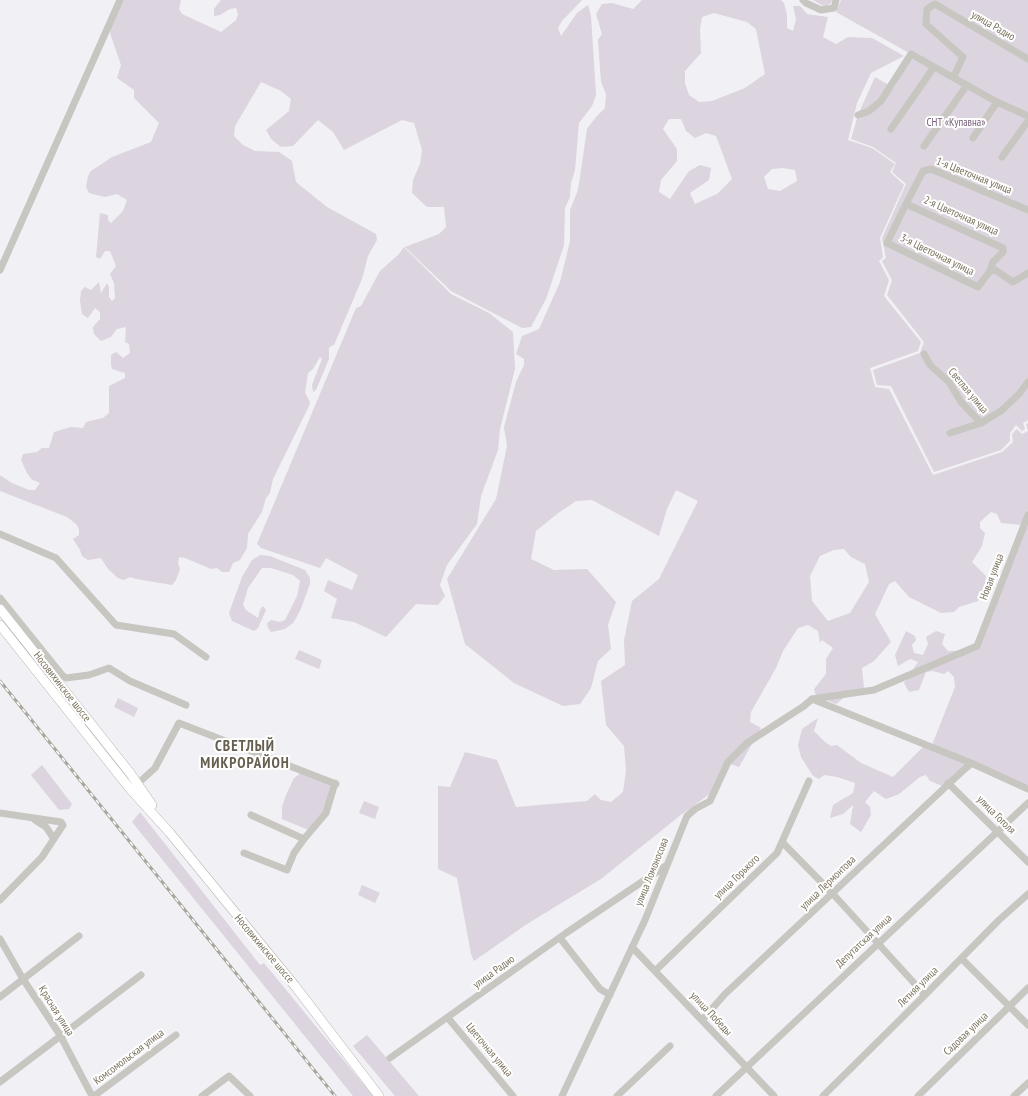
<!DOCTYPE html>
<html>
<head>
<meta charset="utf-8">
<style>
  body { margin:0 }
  canvas { display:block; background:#f1f0f4 }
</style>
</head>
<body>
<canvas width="1028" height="1096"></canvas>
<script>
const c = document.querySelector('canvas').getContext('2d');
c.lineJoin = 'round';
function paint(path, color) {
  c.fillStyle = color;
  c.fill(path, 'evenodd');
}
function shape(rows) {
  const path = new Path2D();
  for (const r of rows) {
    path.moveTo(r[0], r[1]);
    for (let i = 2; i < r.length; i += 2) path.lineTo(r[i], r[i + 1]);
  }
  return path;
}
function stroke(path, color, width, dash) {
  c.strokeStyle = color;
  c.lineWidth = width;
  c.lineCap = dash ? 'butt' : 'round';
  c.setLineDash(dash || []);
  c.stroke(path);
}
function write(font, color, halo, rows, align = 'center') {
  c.font = font + ' "PT Sans Narrow",sans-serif';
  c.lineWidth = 4;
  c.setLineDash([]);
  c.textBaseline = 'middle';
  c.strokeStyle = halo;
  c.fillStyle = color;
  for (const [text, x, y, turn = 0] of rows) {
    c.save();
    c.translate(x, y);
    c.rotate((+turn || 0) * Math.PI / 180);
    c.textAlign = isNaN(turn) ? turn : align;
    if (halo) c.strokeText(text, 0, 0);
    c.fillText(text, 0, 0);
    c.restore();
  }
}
const green = shape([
  [123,0,181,0,179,9,182,14,221,32,236,20,238,14,236,8,230,9,220,15,214,16,214,9,221,0,582,0,562,21,558,28,561,36,577,13,588,5,591,16,596,95,592,106,579,123,575,170,571,183,570,197,565,208,564,245,546,299,531,327,522,328,451,291,405,247,439,234,446,227,444,207,427,207,412,193,413,180,420,164,422,150,414,123,402,120,344,150,333,132,318,120,293,146,281,147,271,139,266,130,289,111,291,99,281,91,261,82,235,126,234,136,243,145,255,151,279,152,292,161,296,182,327,207,376,234,377,240,368,256,362,279,334,345,331,346,329,348,329,359,316,390,313,392,312,385,322,359,320,357,313,369,308,373,305,393,310,402,309,406,273,479,270,493,266,498,262,512,248,534,247,548,240,560,233,563,229,572,222,572,217,568,211,569,185,558,179,557,178,563,180,569,176,580,172,585,136,579,130,577,124,580,118,578,108,569,101,558,88,560,82,556,80,550,73,539,79,535,79,529,76,524,67,517,0,491,0,475,12,483,29,490,35,490,40,483,31,479,27,473,21,460,23,454,37,452,42,448,49,448,54,432,71,427,83,428,86,422,103,418,109,413,109,386,125,378,125,373,112,369,111,364,111,355,116,352,123,358,130,353,129,344,125,342,126,327,117,329,111,337,101,341,94,334,93,327,100,319,100,312,95,308,88,318,82,314,80,301,81,291,85,287,91,290,99,282,101,293,107,283,109,287,109,297,112,301,115,298,114,283,110,274,116,266,110,251,105,251,100,259,96,257,100,213,108,215,108,220,111,223,123,211,127,200,117,194,105,197,89,193,86,187,88,176,91,171,112,157,151,142,159,123,134,98,134,90,117,78,121,65,109,30],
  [642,0,781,0,784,3,787,15,787,28,793,31,796,19,793,6,800,6,807,14,828,17,823,37,836,44,848,37,872,38,904,56,871,73,857,103,848,140,872,148,895,164,890,172,904,185,880,238,883,257,879,261,889,280,884,296,921,342,918,351,870,368,875,387,889,389,933,475,1002,452,1013,442,1012,434,1017,429,1022,434,1028,431,1026,424,1028,423,1028,513,1023,525,1001,523,997,514,991,512,980,522,980,528,985,533,982,546,972,562,986,576,985,583,978,601,959,607,954,612,941,613,909,597,895,581,889,584,875,614,891,642,874,661,862,668,864,688,860,693,846,696,836,704,816,696,814,689,826,674,826,659,833,648,822,640,820,643,818,631,808,625,798,628,783,651,776,668,751,712,750,722,761,728,739,767,730,764,718,788,682,814,601,879,527,924,474,961,471,954,457,878,438,869,438,786,450,787,465,752,497,760,516,807,587,801,595,794,601,800,611,802,623,792,626,771,624,746,606,725,601,681,625,665,624,640,632,601,659,579,698,501,676,490,667,509,659,536,592,500,576,501,557,514,536,531,531,559,554,570,587,569,616,602,608,625,611,649,598,661,591,688,580,704,563,706,514,683,465,644,447,579,496,499,507,446,504,427,516,382,524,365,524,359,516,354,522,336,539,329,560,282,570,241,570,210,578,190,587,129,596,117,605,108,606,94,601,82,598,40,602,34,596,14,602,4,612,3,633,9],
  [714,13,747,22,756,29,765,74,745,88,712,101,699,102,689,95,685,83,685,71,701,53,700,29,702,17],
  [669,119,681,119,686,131,695,138,706,133,716,136,732,179,717,194,695,204,690,193,709,180,711,168,700,165,689,171,670,199,659,192,661,180,677,161,677,149,663,129],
  [783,168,795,170,797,181,780,191,768,189,764,177,772,169],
  [844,549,851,557,865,564,869,582,850,613,828,621,812,601,810,576,820,556,834,550],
  [813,0,832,0,831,3,825,7],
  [841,0,1028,0,1028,420,1023,423,1025,429,1022,431,1016,425,1010,433,1010,441,1001,450,934,472,891,386,877,385,873,370,920,353,924,342,887,295,892,280,882,261,886,258,882,238,906,184,892,172,896,163,873,147,851,139,858,115,875,77,894,88,911,54,836,12],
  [404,247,451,294,489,313,513,332,515,369,500,429,498,450,481,496,477,524,447,565,440,585,445,596,438,605,416,604,386,637,354,622,331,618,337,599,324,591,328,580,352,590,358,575,326,558,320,568,261,548,257,544,356,308,361,306,380,271,398,255],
  [1028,522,1028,792,973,767,947,788,930,781,926,775,920,777,899,794,886,799,874,791,865,802,870,807,871,815,861,832,850,824,853,805,843,814,830,818,833,805,853,793,855,783,837,777,824,775,819,779,813,776,801,757,798,745,802,729,818,718,814,731,825,742,831,746,837,745,861,763,893,777,924,746,932,745,955,687,954,677,948,671,944,674,933,671,926,672,919,690,909,692,904,683,918,662,910,659,898,666,895,655,906,631,915,636,916,640,912,645,914,653,923,655,928,644,926,637,936,631,945,634,942,644,948,651,975,650],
  [260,555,270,556,305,570,310,578,310,584,300,611,293,623,285,629,271,632,268,628,267,623,271,620,280,622,285,620,297,596,300,581,293,575,271,568,262,568,248,588,243,605,246,610,258,618,260,610,263,606,266,610,258,628,254,631,232,621,229,613,242,577,252,560],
  [299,650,322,660,319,669,295,659],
  [118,698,138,708,134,717,114,707],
  [42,765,72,804,69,809,59,810,31,775],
  [302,772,331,783,327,805,311,831,282,819,282,807,286,795,294,778],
  [364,801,379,807,375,819,359,813],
  [140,812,260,965,264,963,373,1096,353,1096,132,822],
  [362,885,380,893,375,903,358,895],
  [367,1035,419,1096,395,1096,353,1046]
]);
const minor = shape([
  [803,0,806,3,821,10,834,8,836,0],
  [956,79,954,76,963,57,926,24,927,9,935,4,1028,59],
  [858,115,869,111,881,101,911,54,997,102,1028,116],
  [891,129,934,67],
  [973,138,997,102],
  [924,146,967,85],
  [1002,157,1028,121],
  [906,204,1003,248,1003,252,993,262,990,271,978,287,887,243,906,204,923,171,931,169,1028,210],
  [0,270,120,0],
  [990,271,995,270,1013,282,1028,273],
  [924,354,930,365,949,382,961,402,981,423],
  [950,433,981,423,1001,411,1019,394,1028,382],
  [0,534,56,558,116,625,174,634,206,657],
  [0,598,62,675,66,678,89,675,109,668,130,681,186,705],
  [812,699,874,690,977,646,1028,515],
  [812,699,971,763,1028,789],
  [948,783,1028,862],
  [134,787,155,768,179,723,336,784],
  [0,813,61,822,63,825,42,857,0,900],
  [35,820,46,827,54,839],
  [304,839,326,813,335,783],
  [783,843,833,894,925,995],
  [244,853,287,870,294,853,304,839,251,815],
  [560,938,600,989,610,995],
  [0,939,23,979,60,1035,92,1096],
  [632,947,774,1096],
  [962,959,1028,1025],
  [655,971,777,853,809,781],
  [0,997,79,936],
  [448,1018,513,1096],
  [702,1020,725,994,971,763],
  [390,1058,566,933,667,865],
  [0,1082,141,975],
  [94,1096,176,1035],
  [202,1096,229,1076,250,1096],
  [562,1096,645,920,687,816,695,809,710,801,728,762,747,743,804,706,812,699],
  [617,1096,670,1046],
  [716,1096,1028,803],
  [823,1096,925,995,999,920,1028,894],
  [918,1096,1028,988],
  [1014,1096,1028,1083]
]);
const major = shape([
  [0,609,130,773,152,805],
  [0,625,131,790,170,833,295,986,379,1096]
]);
const rail = shape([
  [0,681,335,1096]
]);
const streetNames = [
  ["улица Радио",993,26,30],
  ["1-я Цветочная улица",974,176,22],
  ["2-я Цветочная улица",961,216,24],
  ["3-я Цветочная улица",937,255,26],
  ["Светлая улица",968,391,50],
  ["Новая улица",992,577,-69],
  ["Носовихинское шоссе",62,687,52],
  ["улица Гоголя",996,815,45],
  ["улица Ломоносова",652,872,-68],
  ["улица Горького",737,877,-44],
  ["улица Лермонтова",828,883,-44],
  ["Депутатская улица",864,941,-43],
  ["Носовихинское шоссе",264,949,50],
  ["улица Радио",494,972,-36],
  ["Летняя улица",918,987,-45],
  ["Красная улица",56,1011,58],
  ["улица Победы",711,1014,47],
  ["Садовая улица",966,1034,-44],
  ["Цветочная улица",489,1050,50],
  ["Комсомольская улица",129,1057,-37]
];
const parkNames = [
  ["СНТ «Купавна»",956,123]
];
const districtNames = [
  ["СВЕТЛЫЙ",245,747],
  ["МИКРОРАЙОН",245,764]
];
paint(green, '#dcd4de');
stroke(major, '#b9b6b0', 10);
stroke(minor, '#c8c6c1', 7);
stroke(major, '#fff', 9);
stroke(rail, '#aaa69d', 3);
stroke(rail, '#fff', 1.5, [4.5]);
write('11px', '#7c725e', '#fff', streetNames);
write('11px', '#796179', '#fff', parkNames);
c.letterSpacing = '1px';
write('bold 15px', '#675f50', '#fff', districtNames);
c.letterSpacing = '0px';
</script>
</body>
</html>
